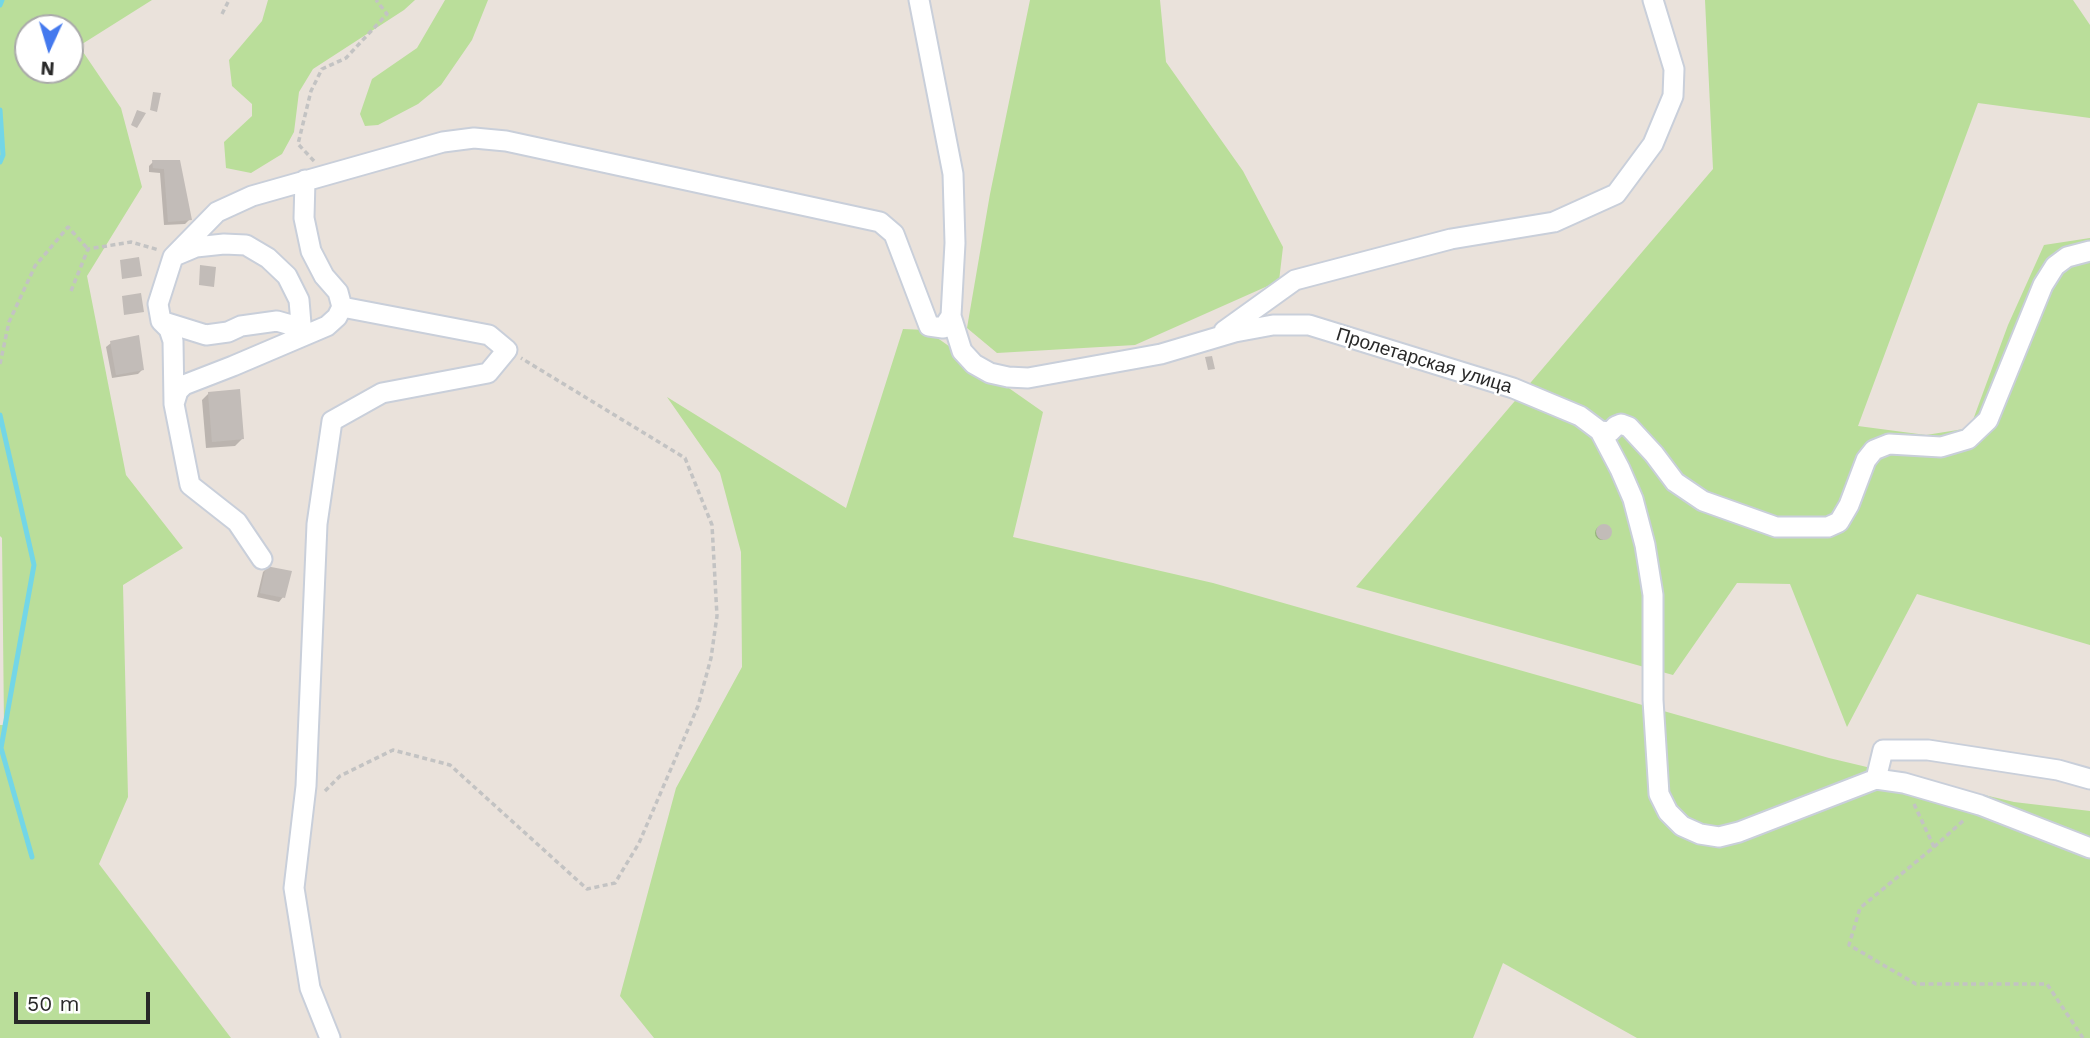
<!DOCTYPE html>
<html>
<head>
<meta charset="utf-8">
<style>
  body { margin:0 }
  #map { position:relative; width:2090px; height:1038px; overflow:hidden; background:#eae2db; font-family:"Work Sans",sans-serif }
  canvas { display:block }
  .north { position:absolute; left:14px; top:14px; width:70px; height:70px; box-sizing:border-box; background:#fff; border:2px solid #a9a9a9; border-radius:50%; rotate:184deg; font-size:19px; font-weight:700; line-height:28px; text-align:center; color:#292929 }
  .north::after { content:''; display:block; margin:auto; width:24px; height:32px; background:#4479ee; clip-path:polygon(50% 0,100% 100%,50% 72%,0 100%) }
  .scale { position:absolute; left:14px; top:992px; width:136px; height:32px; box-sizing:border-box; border:4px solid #292929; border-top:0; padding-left:9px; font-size:21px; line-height:24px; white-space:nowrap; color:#292929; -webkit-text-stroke:5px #fff; paint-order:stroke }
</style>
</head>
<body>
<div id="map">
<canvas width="2090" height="1038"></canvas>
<div class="north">N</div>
<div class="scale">50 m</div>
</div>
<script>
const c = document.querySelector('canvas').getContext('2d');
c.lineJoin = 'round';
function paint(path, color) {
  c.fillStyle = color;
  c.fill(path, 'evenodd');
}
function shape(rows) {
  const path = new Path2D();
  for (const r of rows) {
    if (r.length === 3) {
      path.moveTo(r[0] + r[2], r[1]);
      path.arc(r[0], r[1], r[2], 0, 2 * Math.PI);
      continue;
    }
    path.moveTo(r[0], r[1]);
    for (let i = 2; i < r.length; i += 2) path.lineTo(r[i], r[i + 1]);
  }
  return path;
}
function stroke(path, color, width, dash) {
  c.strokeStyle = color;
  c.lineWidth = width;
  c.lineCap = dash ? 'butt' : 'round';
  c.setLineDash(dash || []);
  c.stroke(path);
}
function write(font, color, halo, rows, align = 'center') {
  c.font = font + ' "Work Sans",sans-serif';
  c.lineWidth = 5;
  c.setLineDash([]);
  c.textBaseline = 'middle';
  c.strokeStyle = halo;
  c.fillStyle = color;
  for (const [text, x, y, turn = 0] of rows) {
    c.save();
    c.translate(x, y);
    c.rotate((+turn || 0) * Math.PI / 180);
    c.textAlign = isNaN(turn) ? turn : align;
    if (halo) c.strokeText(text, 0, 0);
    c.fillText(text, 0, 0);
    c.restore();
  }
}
const green = shape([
  [0,0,152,0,79,46,121,108,142,187,87,276,126,475,183,548,123,585,128,797,99,864,231,1038,0,1038,0,725,4,725,2,538,0,536],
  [28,28,70,28,70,70,28,70],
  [268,0,415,0,404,10,313,69,299,92,294,132,282,154,251,173,226,168,224,142,252,116,252,104,232,86,229,60,262,21],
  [445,0,488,0,472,40,441,85,418,104,378,125,365,126,360,114,372,79,417,48],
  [1030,0,1160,0,1166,62,1243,171,1283,247,1279,281,1135,345,997,353,967,328,990,194],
  [1705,0,2073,0,2090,25,2090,118,1978,103,1858,426,1926,435,1970,428,2008,325,2044,245,2090,238,2090,645,1917,594,1847,727,1790,584,1737,583,1673,675,1356,587,1713,169],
  [903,329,926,330,1043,412,1013,537,1213,583,1829,758,2014,802,2090,811,2090,1038,1637,1038,1503,963,1473,1038,654,1038,620,996,676,788,742,667,741,552,720,473,667,397,846,508]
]);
const shadow = shape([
  [153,162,179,162,190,219,185,224,164,225,160,173,149,172,149,166],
  [111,343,142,370,138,374,112,378,106,347],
  [209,393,242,439,235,446,206,448,202,400],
  [1602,533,7],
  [267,568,283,597,279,602,257,597,263,572]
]);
const stream = shape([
  [0,5,2,0],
  [0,110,3,155,0,162],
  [0,415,34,565,1,748,32,857]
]);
const building = shape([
  [153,92,161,93,157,112,150,110],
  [137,110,146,113,137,128,131,125],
  [152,160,180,160,192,220,168,222,164,169,153,168],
  [139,257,142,276,122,279,120,260],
  [200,265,216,267,214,287,199,285],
  [141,293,144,312,124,315,122,296],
  [139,335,144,370,116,375,110,341],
  [1212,356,1215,369,1208,370,1205,357],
  [240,389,244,439,212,442,208,392],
  [1604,532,8],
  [266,566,292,571,285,598,260,593]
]);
const path = shape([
  [222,14,229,0],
  [314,161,298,144,311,91,322,69,346,58,387,14,376,0],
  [71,291,88,249,131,242,159,250],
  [0,364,9,322,35,266,68,227,88,249],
  [325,791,340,776,393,750,450,765,587,889,615,883,639,843,698,706,711,658,717,616,712,525,685,458,521,358],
  [1914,804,1934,847,1860,908,1849,945,1916,984,2047,984,2083,1038],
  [1934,847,1964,820]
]);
const minor = shape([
  [919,0,953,174,955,243,951,316,962,351,974,364,990,373,1008,377,1028,378,1161,354,1235,332,1273,325,1309,325,1513,388,1580,416,1600,431,1620,469,1633,499,1645,545,1653,595,1653,700,1659,794,1668,812,1682,826,1700,834,1719,837,1739,832,1876,779,1904,783,1980,805,2090,848],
  [305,180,304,218,311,251,324,276,338,292,342,307,489,335,507,350,488,373,382,393,332,421,317,524,306,786,294,888,310,988,330,1038],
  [177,255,196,247,224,244,246,245,268,258,287,276,299,300,302,336],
  [161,321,206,335,228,332,241,326,277,321,291,325,302,336],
  [1224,331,1295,280,1451,239,1554,222,1616,194,1653,144,1673,96,1674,69,1653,0],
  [174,404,178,391,184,385,233,366,327,326,337,317,342,307],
  [1600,431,1610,432,1616,426,1621,424,1629,427,1654,454,1675,482,1703,501,1776,527,1828,527,1839,522,1849,505,1866,460,1874,450,1889,444,1941,447,1968,439,1988,420,2043,285,2055,266,2067,257,2090,251],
  [262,559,237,522,190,485,174,404,173,341,169,329,161,321,158,304,173,257,217,212,252,196,443,142,474,138,506,141,880,222,894,234,929,326,943,328,951,316],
  [1876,779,1883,750,1928,750,2058,770,2090,779]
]);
const streetNames = [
  ["Пролетарская улица",1424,361,17]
];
paint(green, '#bade9a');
paint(shadow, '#0003');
stroke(stream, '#73d6e7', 5);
paint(building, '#c2bcb8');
stroke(minor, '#c9cfda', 23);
stroke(path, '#c3c3c3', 3.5, [5, 3.5]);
stroke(minor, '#fff', 19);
write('19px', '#292929', '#fff', streetNames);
</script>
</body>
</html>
